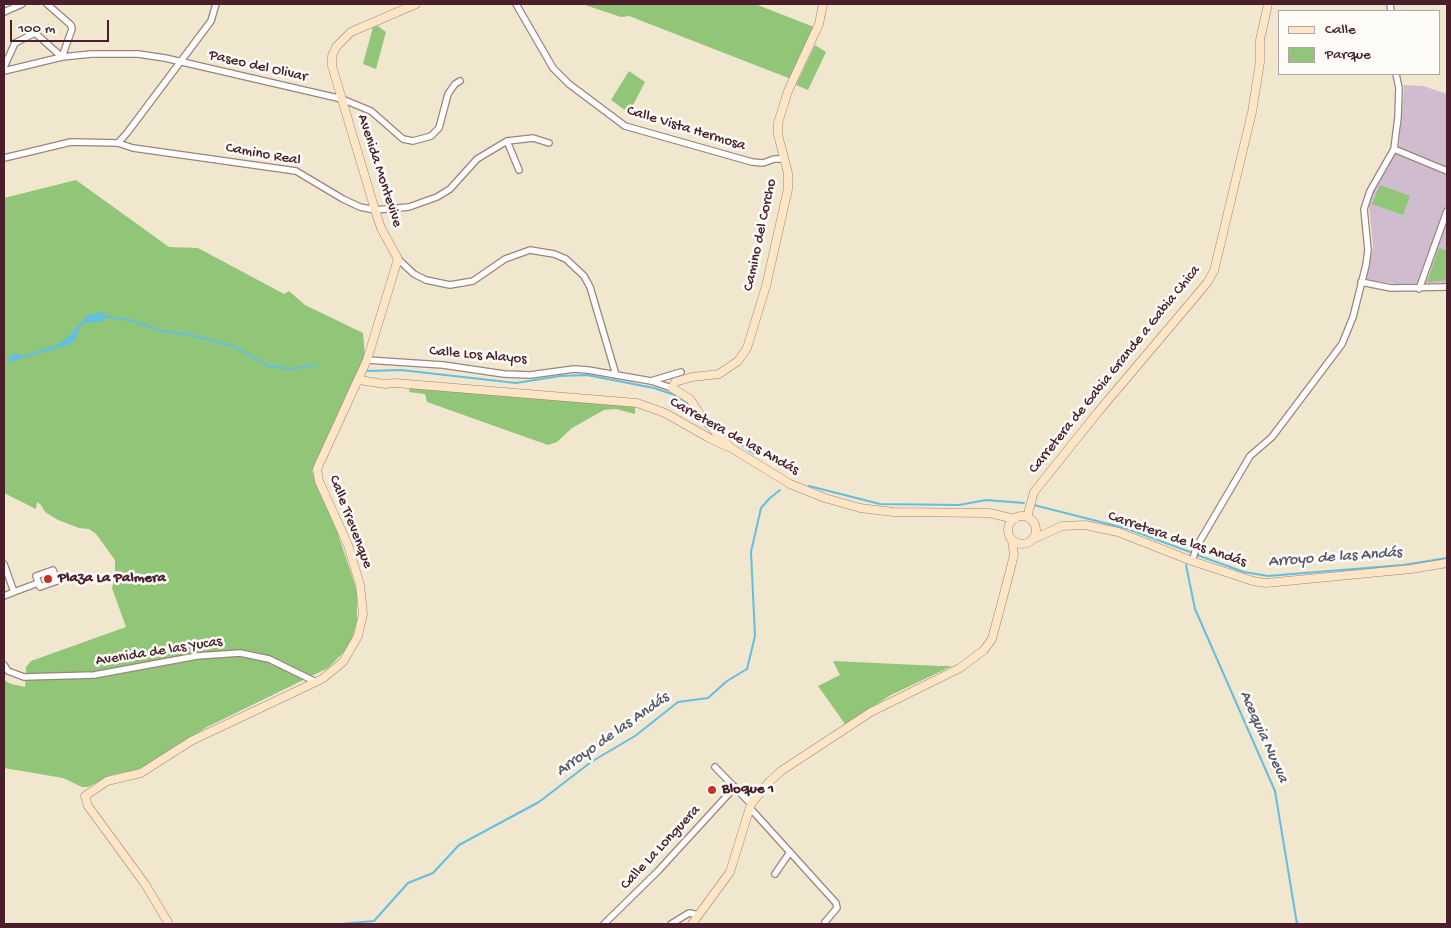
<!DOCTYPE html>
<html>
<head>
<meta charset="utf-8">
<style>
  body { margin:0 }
  #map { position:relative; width:1451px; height:928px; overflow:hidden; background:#f0e7ce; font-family:"Gochi Hand",sans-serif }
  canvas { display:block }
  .frame { position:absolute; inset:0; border:5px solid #4a1f2b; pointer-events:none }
  .legend { position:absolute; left:1278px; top:10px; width:162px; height:65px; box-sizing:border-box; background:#fdfcf7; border:1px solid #b5a4a5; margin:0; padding:6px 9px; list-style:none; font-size:15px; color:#4a1f2b }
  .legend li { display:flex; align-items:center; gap:10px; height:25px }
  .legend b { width:25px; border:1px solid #b5a4a5 }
  .scale { position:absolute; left:10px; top:20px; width:99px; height:22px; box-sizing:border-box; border:2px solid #4a1f2b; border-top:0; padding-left:6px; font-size:15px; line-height:18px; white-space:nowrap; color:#4a1f2b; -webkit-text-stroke:4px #fdfcf7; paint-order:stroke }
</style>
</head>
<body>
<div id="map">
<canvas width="1451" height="928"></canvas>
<div class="frame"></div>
<ul class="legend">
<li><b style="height:6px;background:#fee5c5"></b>Calle</li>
<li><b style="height:14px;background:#91c678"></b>Parque</li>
</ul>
<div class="scale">100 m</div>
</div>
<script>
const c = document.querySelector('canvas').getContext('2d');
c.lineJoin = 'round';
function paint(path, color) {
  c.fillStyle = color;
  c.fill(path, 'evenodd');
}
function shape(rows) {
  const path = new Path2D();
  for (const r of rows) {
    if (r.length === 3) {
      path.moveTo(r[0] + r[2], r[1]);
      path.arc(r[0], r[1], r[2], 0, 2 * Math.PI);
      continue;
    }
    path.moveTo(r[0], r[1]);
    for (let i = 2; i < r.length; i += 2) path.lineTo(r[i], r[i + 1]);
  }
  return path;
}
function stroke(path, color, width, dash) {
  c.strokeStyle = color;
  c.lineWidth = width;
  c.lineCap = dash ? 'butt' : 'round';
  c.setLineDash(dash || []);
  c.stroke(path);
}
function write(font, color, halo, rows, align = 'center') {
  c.font = font + ' "Gochi Hand",sans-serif';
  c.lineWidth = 5;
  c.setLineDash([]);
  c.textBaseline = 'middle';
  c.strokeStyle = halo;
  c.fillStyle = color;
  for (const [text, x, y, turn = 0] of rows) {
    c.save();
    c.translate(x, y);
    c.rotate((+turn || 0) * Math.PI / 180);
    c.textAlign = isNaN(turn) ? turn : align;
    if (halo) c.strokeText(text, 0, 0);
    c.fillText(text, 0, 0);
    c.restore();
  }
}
const industrial = shape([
  [1404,85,1423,86,1447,94,1447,283,1396,284,1366,279,1373,246,1369,205,1375,187,1386,171,1399,146]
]);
const green = shape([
  [582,4,755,4,814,27,791,79,629,16,621,17],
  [378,26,386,32,376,69,363,64,373,27],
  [815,45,826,52,808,90,796,85],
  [629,71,645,82,629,113,611,100],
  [76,180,169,247,198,248,284,294,289,291,305,305,363,333,365,357,312,471,336,528,357,591,357,621,350,646,328,668,207,727,138,770,111,775,88,787,82,787,63,778,4,768,4,680,11,684,25,687,26,667,31,661,126,627,112,588,115,576,115,560,96,534,89,529,79,528,58,520,45,512,41,505,37,502,36,509,4,493,4,198],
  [1380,185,1410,196,1403,215,1372,204],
  [1439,248,1447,251,1447,280,1427,282],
  [410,388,619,404,635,407,635,414,616,409,604,410,572,428,557,442,548,445,427,402,425,394,409,392],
  [833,661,939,666,952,666,891,695,845,724,818,686,840,675]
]);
const water = shape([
  [105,312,104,321,85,323,80,327,75,340,68,345,10,362,6,360,15,353,22,356,57,345,67,338,88,315]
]);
const stream = shape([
  [103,316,134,321,162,331,186,334,234,346,268,366,291,369,316,365],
  [368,371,401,370,516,383,560,376,587,375,654,388,675,395,689,404],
  [706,418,754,454],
  [809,486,880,504,959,505,986,500,1024,503],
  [1034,505,1128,529,1190,552],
  [1197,555,1244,572,1268,576,1403,565,1447,558],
  [1186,565,1195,609,1275,791,1297,924],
  [340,924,374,921,408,883,433,873,459,845,539,802,591,762,635,736,678,702,708,698,727,681,747,669,755,636,751,552,761,508,770,498,780,490]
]);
const street = shape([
  [516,4,553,68,569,84,625,126,752,162,763,163,774,159,784,159],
  [1390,4,1391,11],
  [4,12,22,4],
  [4,67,15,43,35,33,62,57,72,29,71,25,47,4],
  [4,71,62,57,91,54,138,54,165,58,342,99,371,111,403,139,413,141,431,136,439,128,448,94,455,84,460,81],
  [507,141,519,170],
  [118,143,133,148,296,171,343,199,360,207,375,210,409,207,437,197,450,189,477,159,507,141,533,138,549,143],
  [118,143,127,133,211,21,216,4],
  [1394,149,1447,171],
  [4,158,71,142,118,143],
  [398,259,414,274,426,280,450,285,473,281,505,259,530,250,554,254,566,259,584,276,590,287,616,375],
  [1361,282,1391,288,1447,287],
  [1419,289,1447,211],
  [367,360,443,365,504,374,530,375,574,369,588,370,651,381,672,388],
  [651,381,681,372],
  [1192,561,1197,546,1250,456,1272,437,1342,344,1353,317,1366,265,1368,250,1364,209,1370,191,1394,149,1398,117,1399,88,1396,74],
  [4,564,14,592,4,596],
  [53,570,57,581,40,587,36,576,53,570],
  [14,592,38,583],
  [4,665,8,671,24,677,94,675,197,656,240,653,269,659,316,682],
  [715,767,751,804],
  [750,808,836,903,837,908,825,922],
  [775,874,790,852],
  [604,924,658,871,735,787],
  [671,924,689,913,699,915]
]);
const secondary = shape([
  [359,380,385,384,395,383,637,403,665,413,711,439,733,449,790,484,825,498,860,508,893,512,989,513,1015,519],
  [729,446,703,419,690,399,672,388,675,382,692,377,719,374,738,361,747,348,766,286,788,189,788,173,778,135,778,123,788,91,819,24,823,4],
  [1022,530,14],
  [1027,517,1034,492,1098,412,1207,283,1214,271,1252,112,1260,62,1260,40,1268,4],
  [1033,539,1062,526,1085,525,1118,532,1192,561,1253,581,1266,583,1411,569,1447,563],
  [169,924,145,884,88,806,85,796,107,781,141,773,191,741,322,679,343,662,358,636,363,614,360,585,348,545,319,481,317,469,367,360,398,259,381,228,375,210,332,66,332,56,336,47,351,32,416,4],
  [692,924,730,872,751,804,768,783,781,771,871,712,960,668,984,650,992,639,1010,571,1014,555,1012,540]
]);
const markers = [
  [48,579,5,"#c8321e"],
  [712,790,5,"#c8321e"]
];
const streetNames = [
  ["Paseo del Olivar",258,67,13],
  ["Calle Vista Hermosa",686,129,17],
  ["Camino Real",263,155,10],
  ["Avenida Montevive",379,171,72],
  ["Camino del Corcho",761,235,-78],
  ["Calle Los Alayos",478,356,5],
  ["Carretera de Gabia Grande a Gabia Chica",1115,370,-51],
  ["Carretera de las Andás",734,437,29],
  ["Calle Trevenque",350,522,69],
  ["Carretera de las Andás",1177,540,19],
  ["Avenida de las Yucas",159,652,-9],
  ["Calle La Longuera",661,848,-47]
];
const poiNames = [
  ["Plaza La Palmera",58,579],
  ["Bloque 1",722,790]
];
const waterNames = [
  ["Arroyo de las Andás",1335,558,-4],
  ["Arroyo de las Andás",613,735,-35],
  ["Acequia Nueva",1263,737,66]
];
paint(industrial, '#cfbdcf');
paint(green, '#91c678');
paint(water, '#63bee1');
stroke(stream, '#63bee1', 2);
stroke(street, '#9d837c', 8);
stroke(secondary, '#9d837c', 9);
stroke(street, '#fff', 5.5);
stroke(secondary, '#fee5c5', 8);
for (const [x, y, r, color] of markers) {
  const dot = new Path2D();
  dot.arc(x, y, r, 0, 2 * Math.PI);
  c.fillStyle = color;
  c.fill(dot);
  stroke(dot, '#fdfcf7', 2);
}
write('15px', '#4a1f2b', '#fdfcf7', streetNames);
write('bold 15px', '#4a1f2b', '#fdfcf7', poiNames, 'left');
write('italic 16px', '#53576b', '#fdfcf7', waterNames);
</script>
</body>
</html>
